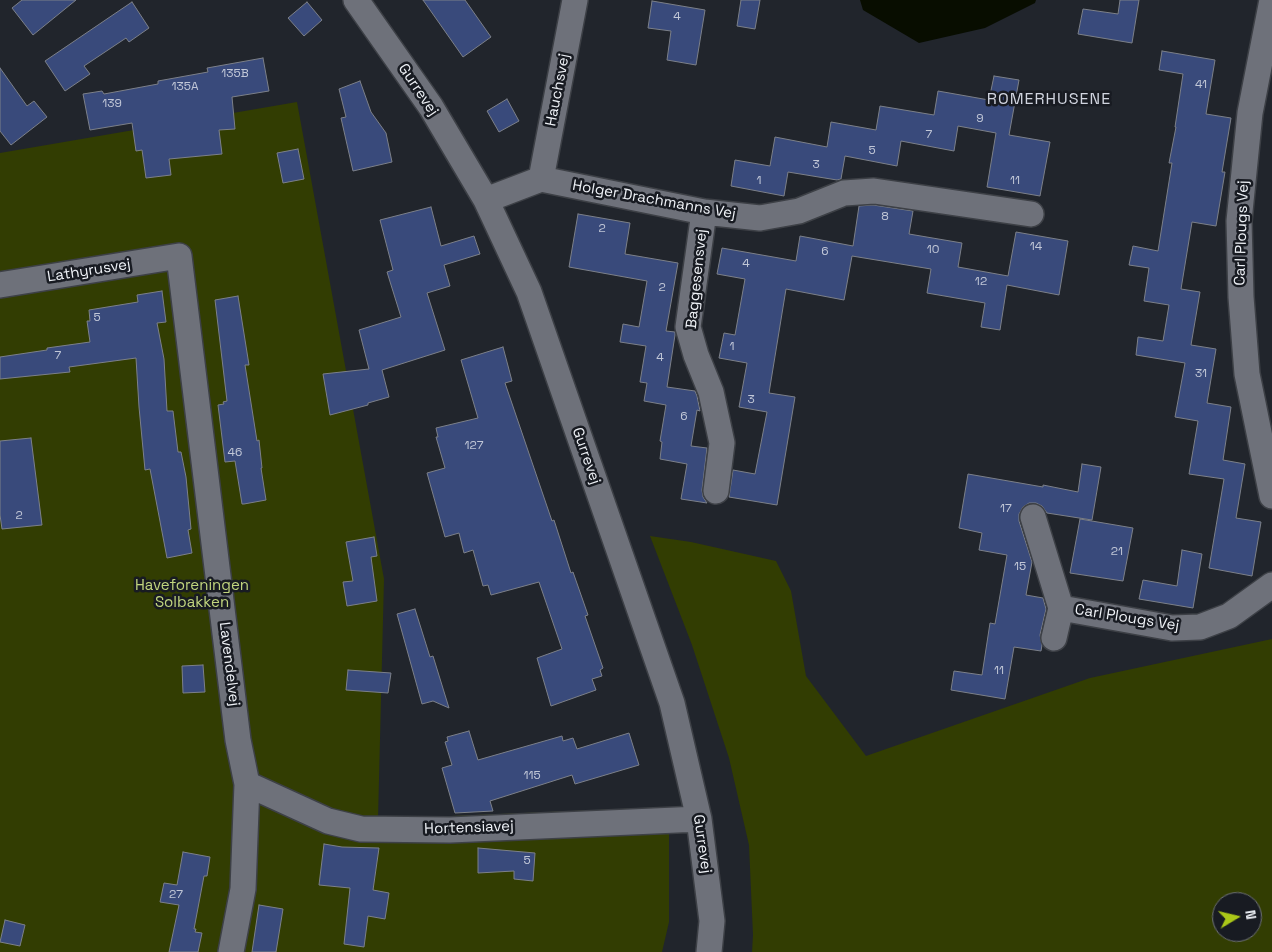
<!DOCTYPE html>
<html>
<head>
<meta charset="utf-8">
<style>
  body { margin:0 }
  #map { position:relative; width:1272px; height:952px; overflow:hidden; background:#21252c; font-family:"Space Grotesk",sans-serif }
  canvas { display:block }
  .north { position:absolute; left:1212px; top:892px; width:50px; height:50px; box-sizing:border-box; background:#181b22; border:1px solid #6e7177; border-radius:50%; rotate:81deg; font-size:14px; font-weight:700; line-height:20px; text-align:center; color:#eef1f6 }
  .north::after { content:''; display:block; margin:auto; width:18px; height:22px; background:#aac718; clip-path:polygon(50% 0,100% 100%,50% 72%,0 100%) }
</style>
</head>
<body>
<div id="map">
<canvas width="1272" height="952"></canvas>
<div class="north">N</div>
</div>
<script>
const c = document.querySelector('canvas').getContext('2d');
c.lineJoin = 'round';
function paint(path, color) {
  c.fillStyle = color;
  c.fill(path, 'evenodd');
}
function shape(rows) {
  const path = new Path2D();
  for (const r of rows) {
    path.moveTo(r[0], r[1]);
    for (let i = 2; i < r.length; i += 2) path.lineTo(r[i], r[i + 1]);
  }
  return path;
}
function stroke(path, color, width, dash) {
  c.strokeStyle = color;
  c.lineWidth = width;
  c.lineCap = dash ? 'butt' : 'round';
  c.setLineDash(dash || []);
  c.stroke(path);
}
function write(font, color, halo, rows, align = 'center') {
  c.font = font + ' "Space Grotesk",sans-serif';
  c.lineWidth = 5;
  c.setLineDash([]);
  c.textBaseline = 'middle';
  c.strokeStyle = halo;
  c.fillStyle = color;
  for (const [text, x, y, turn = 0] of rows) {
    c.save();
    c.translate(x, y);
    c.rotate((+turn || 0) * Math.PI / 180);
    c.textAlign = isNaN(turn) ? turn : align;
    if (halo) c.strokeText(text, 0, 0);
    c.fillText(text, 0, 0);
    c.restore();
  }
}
const green = shape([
  [297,102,384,579,378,819,669,807,669,922,662,952,0,952,0,153],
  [650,536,691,542,776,561,791,591,806,676,866,756,1090,678,1272,639,1272,952,752,952,753,935,749,845,729,758,692,645],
  [1222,902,1252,902,1252,932,1222,932]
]);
const water = shape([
  [860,0,1036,0,1035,3,985,28,919,43,863,10]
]);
const building = shape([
  [22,0,76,0,33,35,12,8,22,0],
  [423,0,465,0,491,37,463,57,423,0],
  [741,0,760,0,755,29,737,26,741,0],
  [1120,0,1139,0,1132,43,1078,34,1083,9,1118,14,1120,0],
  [652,1,705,10,696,65,667,60,671,31,648,28,652,1],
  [132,2,149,28,129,42,126,38,84,66,90,74,65,91,45,61,132,2],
  [307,2,322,20,304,36,288,18,307,2],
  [1162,51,1215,60,1206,114,1231,118,1222,172,1225,172,1216,226,1192,222,1181,289,1200,292,1191,345,1216,349,1207,403,1231,407,1223,460,1245,464,1236,518,1261,522,1252,576,1209,568,1224,479,1189,474,1198,421,1175,417,1185,363,1136,355,1138,337,1163,341,1169,305,1144,301,1149,268,1129,265,1133,246,1158,251,1172,163,1169,163,1176,127,1175,127,1183,74,1159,70,1162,51],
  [263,58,269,91,232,97,235,129,219,130,222,154,169,159,171,175,146,178,142,150,136,151,132,123,90,130,83,94,102,91,104,94,158,84,158,81,208,72,207,68,263,58],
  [0,68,27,106,34,101,47,117,11,145,0,131,0,68],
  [994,76,1019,80,1009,135,1050,142,1040,196,987,187,996,133,958,126,954,151,901,141,897,166,845,156,841,179,837,180,788,172,784,196,731,186,735,160,770,166,775,137,827,147,831,122,876,130,880,106,934,115,938,91,989,100,994,76],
  [360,81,371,112,386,133,392,162,353,171,341,118,346,117,339,89,360,81],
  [507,99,519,121,499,132,487,111,507,99],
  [298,149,304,179,283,183,277,153,298,149],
  [873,205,913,211,909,234,962,243,958,267,1008,276,1016,232,1068,241,1059,295,1007,285,1000,330,981,327,985,303,927,293,931,269,852,256,844,300,786,289,769,393,795,397,777,505,729,497,733,470,755,474,767,412,739,407,747,363,719,358,724,333,735,335,745,279,717,274,722,248,796,261,800,236,853,246,859,206,873,205],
  [431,207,441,246,474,236,480,254,444,265,450,286,427,293,445,350,382,370,389,397,368,403,368,405,330,415,323,374,369,369,359,330,401,317,387,272,393,270,380,220,431,207],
  [578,214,630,223,625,254,678,263,666,331,675,332,675,335,667,387,695,391,697,396,700,411,697,410,691,446,707,448,702,490,703,497,707,503,681,499,687,464,660,459,662,442,660,441,666,405,644,401,647,383,640,382,646,346,620,342,623,324,639,327,647,281,569,267,578,214],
  [162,291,166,322,157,323,164,359,167,411,173,411,178,452,181,452,186,477,191,529,188,530,192,553,167,558,150,469,145,470,139,407,136,358,69,367,70,372,0,379,0,357,47,350,47,348,90,342,87,321,90,321,89,310,138,302,137,295,162,291],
  [238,296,249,365,245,365,257,441,259,440,262,468,261,468,266,500,244,504,242,504,235,461,225,462,218,405,224,404,223,402,227,401,215,300,238,296],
  [503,347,512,381,505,383,552,521,554,520,571,573,573,572,588,615,585,616,603,668,600,670,602,676,592,679,596,690,551,706,537,658,562,649,539,582,491,595,488,585,483,586,473,550,464,553,459,533,445,537,427,473,445,468,436,437,438,437,436,428,478,418,461,360,503,347],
  [31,438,42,525,2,529,0,515,0,441,31,438],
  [1082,464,1101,467,1092,520,1047,513,1042,506,1036,503,1029,503,1023,507,1019,514,1019,521,1032,562,1026,595,1043,598,1046,609,1040,635,1042,645,1041,651,1014,647,1005,699,951,690,954,671,982,675,990,623,995,624,1007,555,979,550,982,533,959,528,968,474,1043,487,1043,485,1078,492,1082,464],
  [1080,519,1133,528,1123,581,1070,573,1080,519],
  [374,537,377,556,371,557,377,601,347,606,343,582,353,581,346,542,374,537],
  [1182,550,1202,554,1193,608,1139,599,1143,580,1177,586,1182,550],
  [415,609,430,657,433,656,449,708,433,701,422,704,397,614,415,609],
  [203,665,205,692,183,693,182,666,203,665],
  [348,670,391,673,388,693,346,690,348,670],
  [469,731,478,760,562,736,563,741,573,738,577,749,629,733,639,765,575,784,572,775,490,801,493,811,455,813,442,768,452,765,445,742,448,741,447,737,469,731],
  [324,844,342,847,379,848,373,890,389,893,385,919,368,916,364,947,344,944,350,888,319,885,324,844],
  [478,848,535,853,533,881,514,879,514,871,478,873,478,848],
  [183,852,210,857,207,876,204,876,194,929,196,929,195,932,202,933,198,952,169,952,179,905,160,902,164,883,177,885,183,852],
  [259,905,283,909,276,952,252,952,259,905],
  [5,920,25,925,20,946,0,942,5,920]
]);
const minor = shape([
  [356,0,431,107,486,200,529,292,672,703,699,819,712,921,709,952],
  [1272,0,1250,113,1239,221,1241,297,1247,374,1272,496],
  [541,179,575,0],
  [486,200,541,179,704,212,760,218,799,211,844,193,874,191,1031,214],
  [704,212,688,327,696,355,711,392,722,443,716,491],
  [0,285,179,256,238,740,247,784,243,889,231,952],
  [1033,517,1061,608,1054,638],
  [1061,608,1172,628,1200,627,1229,616,1272,585],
  [247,784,328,821,361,829,450,830,699,819]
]);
const numberNames = [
  ["4",677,17],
  ["135B",235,74],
  ["41",1201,85],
  ["135A",185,87],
  ["139",112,104],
  ["9",980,119],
  ["7",929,135],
  ["5",872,151],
  ["3",816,165],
  ["1",759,181],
  ["11",1015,181],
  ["8",885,217],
  ["2",602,229],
  ["14",1036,247],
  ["10",933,250],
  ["6",825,252],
  ["4",746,264],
  ["12",981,282],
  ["2",662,288],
  ["5",97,318],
  ["1",732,347],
  ["7",58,356],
  ["4",660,358],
  ["31",1201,374],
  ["3",751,400],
  ["6",684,417],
  ["127",474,446],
  ["46",235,453],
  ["17",1006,509],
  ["2",19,516],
  ["21",1117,552],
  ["15",1020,567],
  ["11",999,671],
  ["115",532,776],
  ["5",527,861],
  ["27",176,895]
];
const streetNames = [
  ["Gurrevej",418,90,56],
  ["Hauchsvej",558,90,-79],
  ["Holger Drachmanns Vej",654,200,10],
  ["Carl Plougs Vej",1242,233,-88],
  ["Lathyrusvej",89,271,-9],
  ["Baggesensvej",697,279,-84],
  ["Gurrevej",586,456,71],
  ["Carl Plougs Vej",1127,618,9],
  ["Lavendelvej",229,664,83],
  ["Hortensiavej",469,828,-2],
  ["Gurrevej",702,844,82]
];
const parkNames = [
  ["Haveforeningen",192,586],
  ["Solbakken",192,603]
];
const neighbourhoodNames = [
  ["ROMERHUSENE",1049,100]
];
paint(green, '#323d02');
paint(water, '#080d00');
paint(building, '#394a7b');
stroke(building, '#7c8089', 1);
stroke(minor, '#3d4046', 28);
stroke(minor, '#6e717a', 25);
write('12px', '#c1c7d7', null, numberNames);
write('15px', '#eef1f6', '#181b22', streetNames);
write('15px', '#c1d57e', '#181b22', parkNames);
c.letterSpacing = '1px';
write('16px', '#d0d4df', '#181b22', neighbourhoodNames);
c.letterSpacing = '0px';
</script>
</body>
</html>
